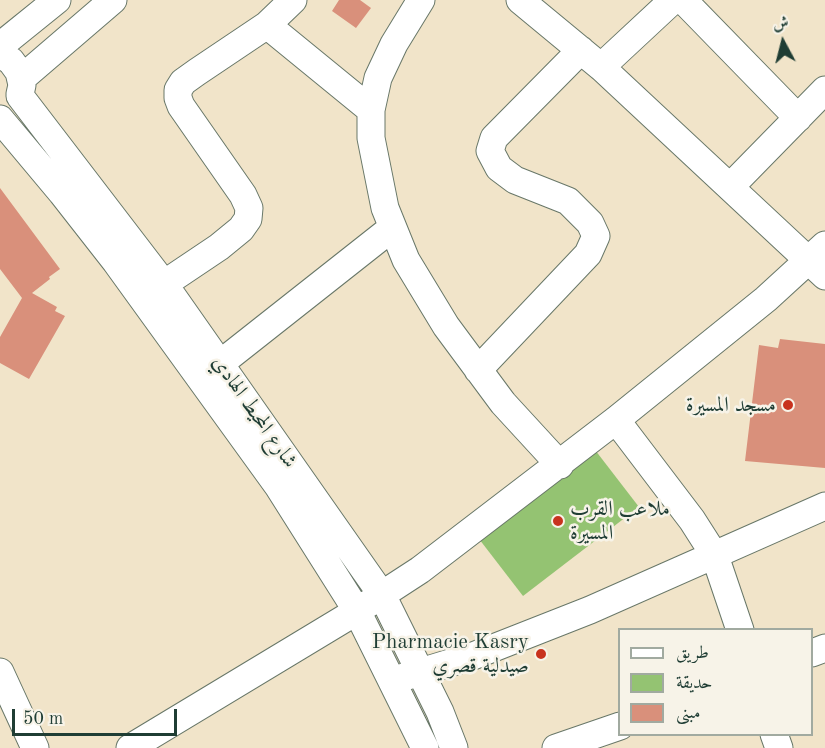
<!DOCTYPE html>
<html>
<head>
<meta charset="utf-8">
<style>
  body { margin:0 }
  #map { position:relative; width:825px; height:748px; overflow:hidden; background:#f1e4c9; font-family:"Old Standard TT",Amiri,serif }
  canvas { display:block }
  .legend { position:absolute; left:618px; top:628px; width:195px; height:108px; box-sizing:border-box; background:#f7f3e8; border:2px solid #a1aaa0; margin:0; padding:8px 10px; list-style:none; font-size:18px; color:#1f3d34 }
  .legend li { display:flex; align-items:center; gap:12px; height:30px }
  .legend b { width:30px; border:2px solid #a1aaa0 }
  .north { position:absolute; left:753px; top:12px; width:60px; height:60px; -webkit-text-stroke:4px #f7f3e8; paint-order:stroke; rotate:353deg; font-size:16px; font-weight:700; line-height:24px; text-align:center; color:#1f3d34 }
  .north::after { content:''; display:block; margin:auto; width:21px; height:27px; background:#1f3d34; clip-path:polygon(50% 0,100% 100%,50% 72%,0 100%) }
  .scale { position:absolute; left:12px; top:709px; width:165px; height:27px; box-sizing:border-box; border:3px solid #1f3d34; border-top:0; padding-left:8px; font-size:18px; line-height:21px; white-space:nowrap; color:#1f3d34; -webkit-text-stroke:4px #f7f3e8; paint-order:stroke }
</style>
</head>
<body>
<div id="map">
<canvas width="825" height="748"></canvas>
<ul class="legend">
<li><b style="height:8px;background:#fff"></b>طريق</li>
<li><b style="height:16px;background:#94c372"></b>حديقة</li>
<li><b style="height:16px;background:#d9907b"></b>مبنى</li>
</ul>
<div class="north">ش</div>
<div class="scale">50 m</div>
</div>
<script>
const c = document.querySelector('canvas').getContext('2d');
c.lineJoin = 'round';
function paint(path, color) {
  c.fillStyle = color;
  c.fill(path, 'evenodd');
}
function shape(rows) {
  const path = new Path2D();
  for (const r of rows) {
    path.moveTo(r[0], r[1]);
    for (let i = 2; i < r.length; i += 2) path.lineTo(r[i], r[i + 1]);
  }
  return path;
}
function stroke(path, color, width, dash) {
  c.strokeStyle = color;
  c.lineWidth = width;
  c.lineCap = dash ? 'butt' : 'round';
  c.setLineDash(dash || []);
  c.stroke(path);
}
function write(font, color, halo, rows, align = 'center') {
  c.font = font + ' "Old Standard TT",Amiri,serif';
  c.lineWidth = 5;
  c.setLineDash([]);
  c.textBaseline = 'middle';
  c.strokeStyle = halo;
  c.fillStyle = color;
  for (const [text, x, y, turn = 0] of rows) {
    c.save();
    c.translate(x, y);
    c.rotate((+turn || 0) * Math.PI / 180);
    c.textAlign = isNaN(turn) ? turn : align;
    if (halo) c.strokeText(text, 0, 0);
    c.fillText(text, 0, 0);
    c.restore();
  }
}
const green = shape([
  [592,446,639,507,523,596,476,535]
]);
const building = shape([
  [339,0,360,0,371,8,356,28,332,11],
  [0,188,60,269,49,277,50,279,32,293,57,307,55,311,65,316,29,379,0,363,0,337,22,298,0,269],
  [780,339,825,344,825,468,745,461,759,345,778,348]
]);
const minor = shape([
  [421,0,394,44,378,78,371,110,371,138,385,208,406,260,446,326,503,403,560,465],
  [520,0,601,67,825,276],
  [683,0,798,118],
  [267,25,371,110],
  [0,46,57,0],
  [0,54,11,61,19,72,22,85,20,94],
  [601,67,673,0],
  [21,79,113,0],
  [20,96,164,284,382,595,440,712,454,748],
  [0,119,62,193,116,262,278,486,357,611,425,748],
  [730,187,825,90],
  [149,294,219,247,241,229,248,219,249,208,243,195,181,106,178,98,178,90,183,82,197,72,267,25,293,0],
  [478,370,588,254,596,236,590,223,568,201,515,180,499,168,490,151,494,138,581,50],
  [207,374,392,228],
  [616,420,692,520,715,556,740,630],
  [812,653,825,648],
  [0,672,35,748],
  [404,677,473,656,590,610,825,506],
  [774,734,779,748],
  [130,748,357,611,420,570,616,420,766,299,825,245],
  [556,748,620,726]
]);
const markers = [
  [788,405,6,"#c8321e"],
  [558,521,6,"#c8321e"],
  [541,654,6,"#c8321e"]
];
const poiNames = [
  ["مسجد المسيرة",776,405],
  ["ملاعب القرب",570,509,"left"],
  ["المسيرة",570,533,"left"],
  ["Pharmacie Kasry",529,642],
  ["صيدلية قصري",529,666]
];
const streetNames = [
  ["شارع المحيط الهادي",254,412,55]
];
paint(green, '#94c372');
paint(building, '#d9907b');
stroke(minor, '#687768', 29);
stroke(minor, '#fff', 27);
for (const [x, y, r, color] of markers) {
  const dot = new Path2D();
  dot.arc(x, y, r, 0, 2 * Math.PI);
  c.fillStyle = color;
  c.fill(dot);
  stroke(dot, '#f7f3e8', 2);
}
write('21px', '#1f3d34', '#f7f3e8', poiNames, 'right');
write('21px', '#1f3d34', '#f7f3e8', streetNames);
</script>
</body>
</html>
